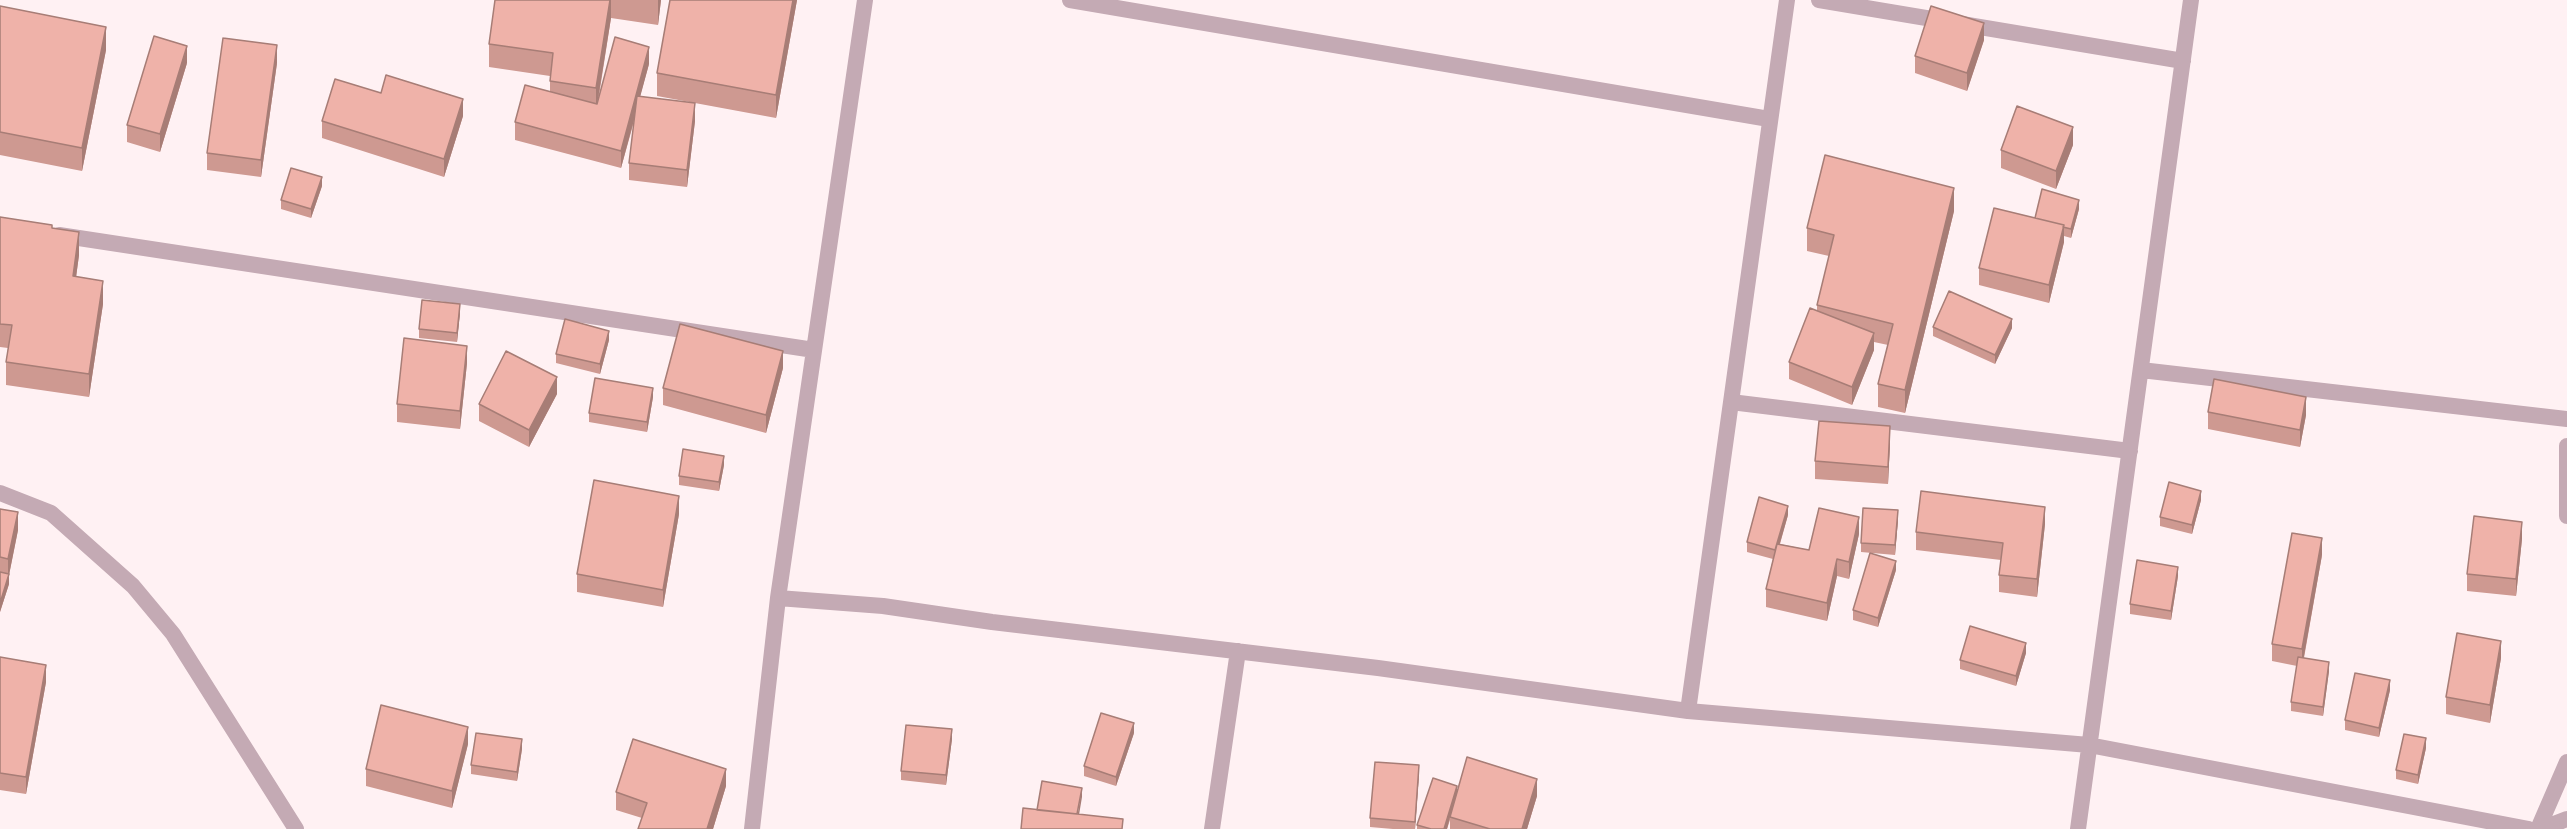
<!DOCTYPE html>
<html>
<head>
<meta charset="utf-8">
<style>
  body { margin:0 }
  canvas { display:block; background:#fff1f3 }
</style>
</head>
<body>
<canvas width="2567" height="829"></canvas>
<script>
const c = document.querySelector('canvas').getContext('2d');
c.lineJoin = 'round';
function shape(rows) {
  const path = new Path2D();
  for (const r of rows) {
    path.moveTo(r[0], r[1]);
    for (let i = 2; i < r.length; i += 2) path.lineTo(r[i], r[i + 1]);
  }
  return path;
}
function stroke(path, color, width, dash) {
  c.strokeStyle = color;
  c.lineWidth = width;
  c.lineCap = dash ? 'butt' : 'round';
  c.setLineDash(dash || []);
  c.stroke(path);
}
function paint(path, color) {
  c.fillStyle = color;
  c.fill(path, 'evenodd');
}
const minor = shape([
  [1070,0,1769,119],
  [1819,0,2183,61],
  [59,235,814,350],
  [2141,370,2567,419],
  [1731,402,2130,451],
  [2567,446,2567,516],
  [0,493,51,513,133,586,173,634,296,829],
  [778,598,883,606,992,622,1378,668,1688,711,2089,745,2529,829],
  [1688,711,1787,0],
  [752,829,778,598,865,0],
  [1212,829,1238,651],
  [2078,829,2191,0],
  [2538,829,2567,762],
  [2541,829,2567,819]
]);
const wall = shape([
  [495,0,661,0,658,25,611,18,598,102,649,64,640,96,695,121,687,187,629,180,629,163,635,118,621,168,515,140,515,122,550,91,550,76,489,67,489,44],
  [670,0,797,0,776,118,657,96,657,73],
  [0,6,106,50,82,171,0,155],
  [1984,40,1967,91,1915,73,1915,56],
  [187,63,160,152,127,142,127,125],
  [277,63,261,177,207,170,207,153],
  [381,93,463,116,444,177,322,138,322,121],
  [2073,145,2056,189,2001,168,2001,150],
  [322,186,311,218,281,209,281,200],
  [2079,209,2071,238,2064,236,2064,242,2049,303,1979,285,1979,268,2035,218],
  [1954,211,1905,413,1878,407,1878,384,1888,345,1874,342,1874,350,1852,405,1789,379,1789,362,1817,311,1817,305,1829,256,1807,251,1807,228],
  [0,217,52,228,79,255,76,277,103,304,89,397,6,385,6,362,8,348,0,347],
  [460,313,457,342,419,338,419,329],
  [1933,327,2012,328,1995,364,1933,336],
  [609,340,600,374,556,363,556,354],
  [467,363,460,429,397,422,397,404],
  [783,368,766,433,663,405,663,388],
  [557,394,529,447,479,421,479,404],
  [653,397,647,432,589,422,589,413],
  [2208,412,2306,415,2300,447,2208,429],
  [1890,443,1888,484,1815,479,1815,461],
  [724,465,719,491,679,485,679,476],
  [2201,500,2192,534,2160,526,2160,517],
  [0,509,18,530,9,575,9,584,0,612],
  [679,514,663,607,577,592,577,574],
  [1788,515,1780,544,1809,550,1859,534,1849,579,1837,576,1827,621,1766,607,1766,589,1773,559,1747,552,1747,542],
  [1898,520,1895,555,1861,552,1861,543],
  [2045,524,2037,597,1999,592,1999,575,2001,560,1916,550,1916,532],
  [2522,539,2516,596,2467,591,2467,574],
  [2322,555,2304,658,2329,671,2323,716,2291,711,2291,702,2297,666,2272,661,2272,644],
  [1896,570,1878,627,1853,620,1853,610],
  [2178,576,2171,620,2130,614,2130,604],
  [2026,653,2016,686,1960,669,1960,660],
  [0,657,46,682,26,794,0,790],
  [2501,658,2490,723,2446,714,2446,697],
  [2390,690,2379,737,2345,730,2345,720],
  [1134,733,1116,786,1084,776,1084,766],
  [952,739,946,785,901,780,901,771],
  [468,744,452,808,366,786,366,769],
  [2426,748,2418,784,2396,779,2396,770],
  [522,749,517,781,471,774,471,765],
  [1419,774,1415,829,1393,829,1370,827,1370,818],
  [726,786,713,829,638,829,642,818,616,810,616,792],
  [1457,790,1537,796,1527,829,1450,829,1450,820,1447,829,1417,829,1417,825]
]);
const shadedWall = shape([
  [610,0,611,0,611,18,596,111,596,88],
  [658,0,661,0,658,25],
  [793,0,797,0,776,118,776,95],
  [1984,23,1984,40,1967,91,1967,73],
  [106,27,106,50,82,171,82,148],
  [277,45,277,63,261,177,261,160],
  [187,46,187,63,160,152,160,134],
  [649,47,649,64,621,168,621,151],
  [463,99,463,116,444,177,444,159],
  [695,103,695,121,687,187,687,170],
  [2073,127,2073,145,2056,189,2056,171],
  [322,177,322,186,311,218,311,209],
  [1954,188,1954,211,1905,413,1905,390],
  [2079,200,2079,209,2071,238,2071,229],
  [2064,225,2064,242,2049,303,2049,285],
  [79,232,79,255,73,300,73,276],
  [103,281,103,304,89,397,89,374],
  [460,304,460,313,457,342,457,333],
  [2012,319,2012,328,1995,364,1995,355],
  [609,331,609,340,600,374,600,364],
  [1874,333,1874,350,1852,405,1852,387],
  [467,346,467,363,460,429,460,411],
  [783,351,783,368,766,433,766,415],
  [557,377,557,394,529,447,529,430],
  [653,388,653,397,647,432,647,422],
  [2306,397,2306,415,2300,447,2300,430],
  [1890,426,1890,443,1888,484,1888,467],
  [724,456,724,465,719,491,719,482],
  [2201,491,2201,500,2192,534,2192,525],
  [679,496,679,514,663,607,663,590],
  [1788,506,1788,515,1775,560,1775,550],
  [2045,507,2045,524,2037,597,2037,579],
  [1898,510,1898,520,1895,555,1895,545],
  [18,512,18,530,9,575,9,584,0,612,0,603,8,576,8,559],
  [1859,517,1859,534,1849,579,1849,562],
  [2522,522,2522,539,2516,596,2516,579],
  [2322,538,2322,555,2302,667,2302,649],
  [1837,559,1837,576,1827,621,1827,603],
  [1896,561,1896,570,1878,627,1878,618],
  [2178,567,2178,576,2171,620,2171,611],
  [2501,641,2501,658,2490,723,2490,705],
  [2026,643,2026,653,2016,686,2016,676],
  [2329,662,2329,671,2323,716,2323,707],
  [46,665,46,682,26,794,26,777],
  [2390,680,2390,690,2379,737,2379,728],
  [1134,723,1134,733,1116,786,1116,777],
  [468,727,468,744,452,808,452,791],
  [952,729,952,739,946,785,946,775],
  [2426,738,2426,748,2418,784,2418,775],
  [522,739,522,749,517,781,517,772],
  [1419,765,1419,774,1415,829,1415,822],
  [726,769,726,786,713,829,707,829],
  [1537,779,1537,796,1527,829,1522,829],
  [1457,786,1457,795,1450,817,1447,829,1444,829],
  [1082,788,1082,797,1077,827,1077,818]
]);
const building = shape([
  [495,0,610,0,596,88,550,81,553,53,489,44,495,0],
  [670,0,793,0,776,95,657,73,670,0],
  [0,6,106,27,82,148,0,132,0,6],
  [1931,6,1984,23,1967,73,1915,56,1931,6],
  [154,36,187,46,160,134,127,125,154,36],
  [615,37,649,47,621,151,515,122,525,85,597,104,615,37],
  [223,38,277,45,261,160,207,153,223,38],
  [386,75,463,99,444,159,322,121,335,79,381,93,386,75],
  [637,96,695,103,687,170,629,163,637,96],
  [2017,106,2073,127,2056,171,2001,150,2017,106],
  [1825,155,1954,188,1905,390,1878,384,1893,324,1817,305,1834,235,1807,228,1825,155],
  [291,168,322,177,311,209,281,200,291,168],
  [2042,189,2079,200,2071,229,2063,227,2064,225,2035,218,2042,189],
  [1994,208,2064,225,2049,285,1979,268,1994,208],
  [0,217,52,225,52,228,79,232,73,276,103,281,89,374,6,362,12,325,0,324,0,217],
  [1949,291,2012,319,1995,355,1933,327,1949,291],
  [422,300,460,304,457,333,419,329,422,300],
  [1810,308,1874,333,1852,387,1789,362,1810,308],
  [565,319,609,331,600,364,556,354,565,319],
  [680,324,783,351,766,415,663,388,680,324],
  [404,338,467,346,460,411,397,404,404,338],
  [506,351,557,377,529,430,479,404,506,351],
  [595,378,653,388,647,422,589,413,595,378],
  [2214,379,2306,397,2300,430,2208,412,2214,379],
  [1819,421,1890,426,1888,467,1815,461,1819,421],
  [683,449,724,456,719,482,679,476,683,449],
  [594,480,679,496,663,590,577,574,594,480],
  [2169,482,2201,491,2192,525,2160,517,2169,482],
  [1921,491,2045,507,2037,579,1999,575,2003,543,1916,532,1921,491],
  [1759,497,1788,506,1775,550,1747,542,1759,497],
  [1819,508,1859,517,1849,562,1837,559,1827,603,1766,589,1777,544,1809,550,1819,508],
  [1863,508,1898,510,1895,545,1861,543,1863,508],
  [0,509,18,512,8,559,0,557,0,509],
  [2474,516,2522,522,2516,579,2467,574,2474,516],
  [2292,533,2322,538,2302,649,2272,644,2292,533],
  [1870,553,1896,561,1878,618,1853,610,1870,553],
  [2137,560,2178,567,2171,611,2130,604,2137,560],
  [0,572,9,574,0,603,0,572],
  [1970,626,2026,643,2016,676,1960,660,1970,626],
  [2457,633,2501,641,2490,705,2446,697,2457,633],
  [0,657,46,665,26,777,0,773,0,657],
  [2298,657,2329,662,2323,707,2291,702,2298,657],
  [2355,673,2390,680,2379,728,2345,720,2355,673],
  [381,705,468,727,452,791,366,769,381,705],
  [1101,713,1134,723,1116,777,1084,766,1101,713],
  [906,725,952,729,946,775,901,771,906,725],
  [476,733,522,739,517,772,471,765,476,733],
  [2404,734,2426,738,2418,775,2396,770,2404,734],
  [633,739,726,769,707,829,638,829,647,803,616,792,633,739],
  [1467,757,1537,779,1522,829,1490,829,1450,817,1467,757],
  [1375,762,1419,765,1415,822,1370,818,1375,762],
  [1433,778,1457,786,1444,829,1431,829,1417,825,1433,778],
  [1042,781,1082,788,1077,814,1037,810,1042,781],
  [1023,808,1123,819,1122,829,1021,829,1023,808]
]);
stroke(minor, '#c4aab4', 16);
paint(wall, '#ce9991');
paint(shadedWall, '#a77d76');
paint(building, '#efb2a9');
stroke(building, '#a77d76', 1.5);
</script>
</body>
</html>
